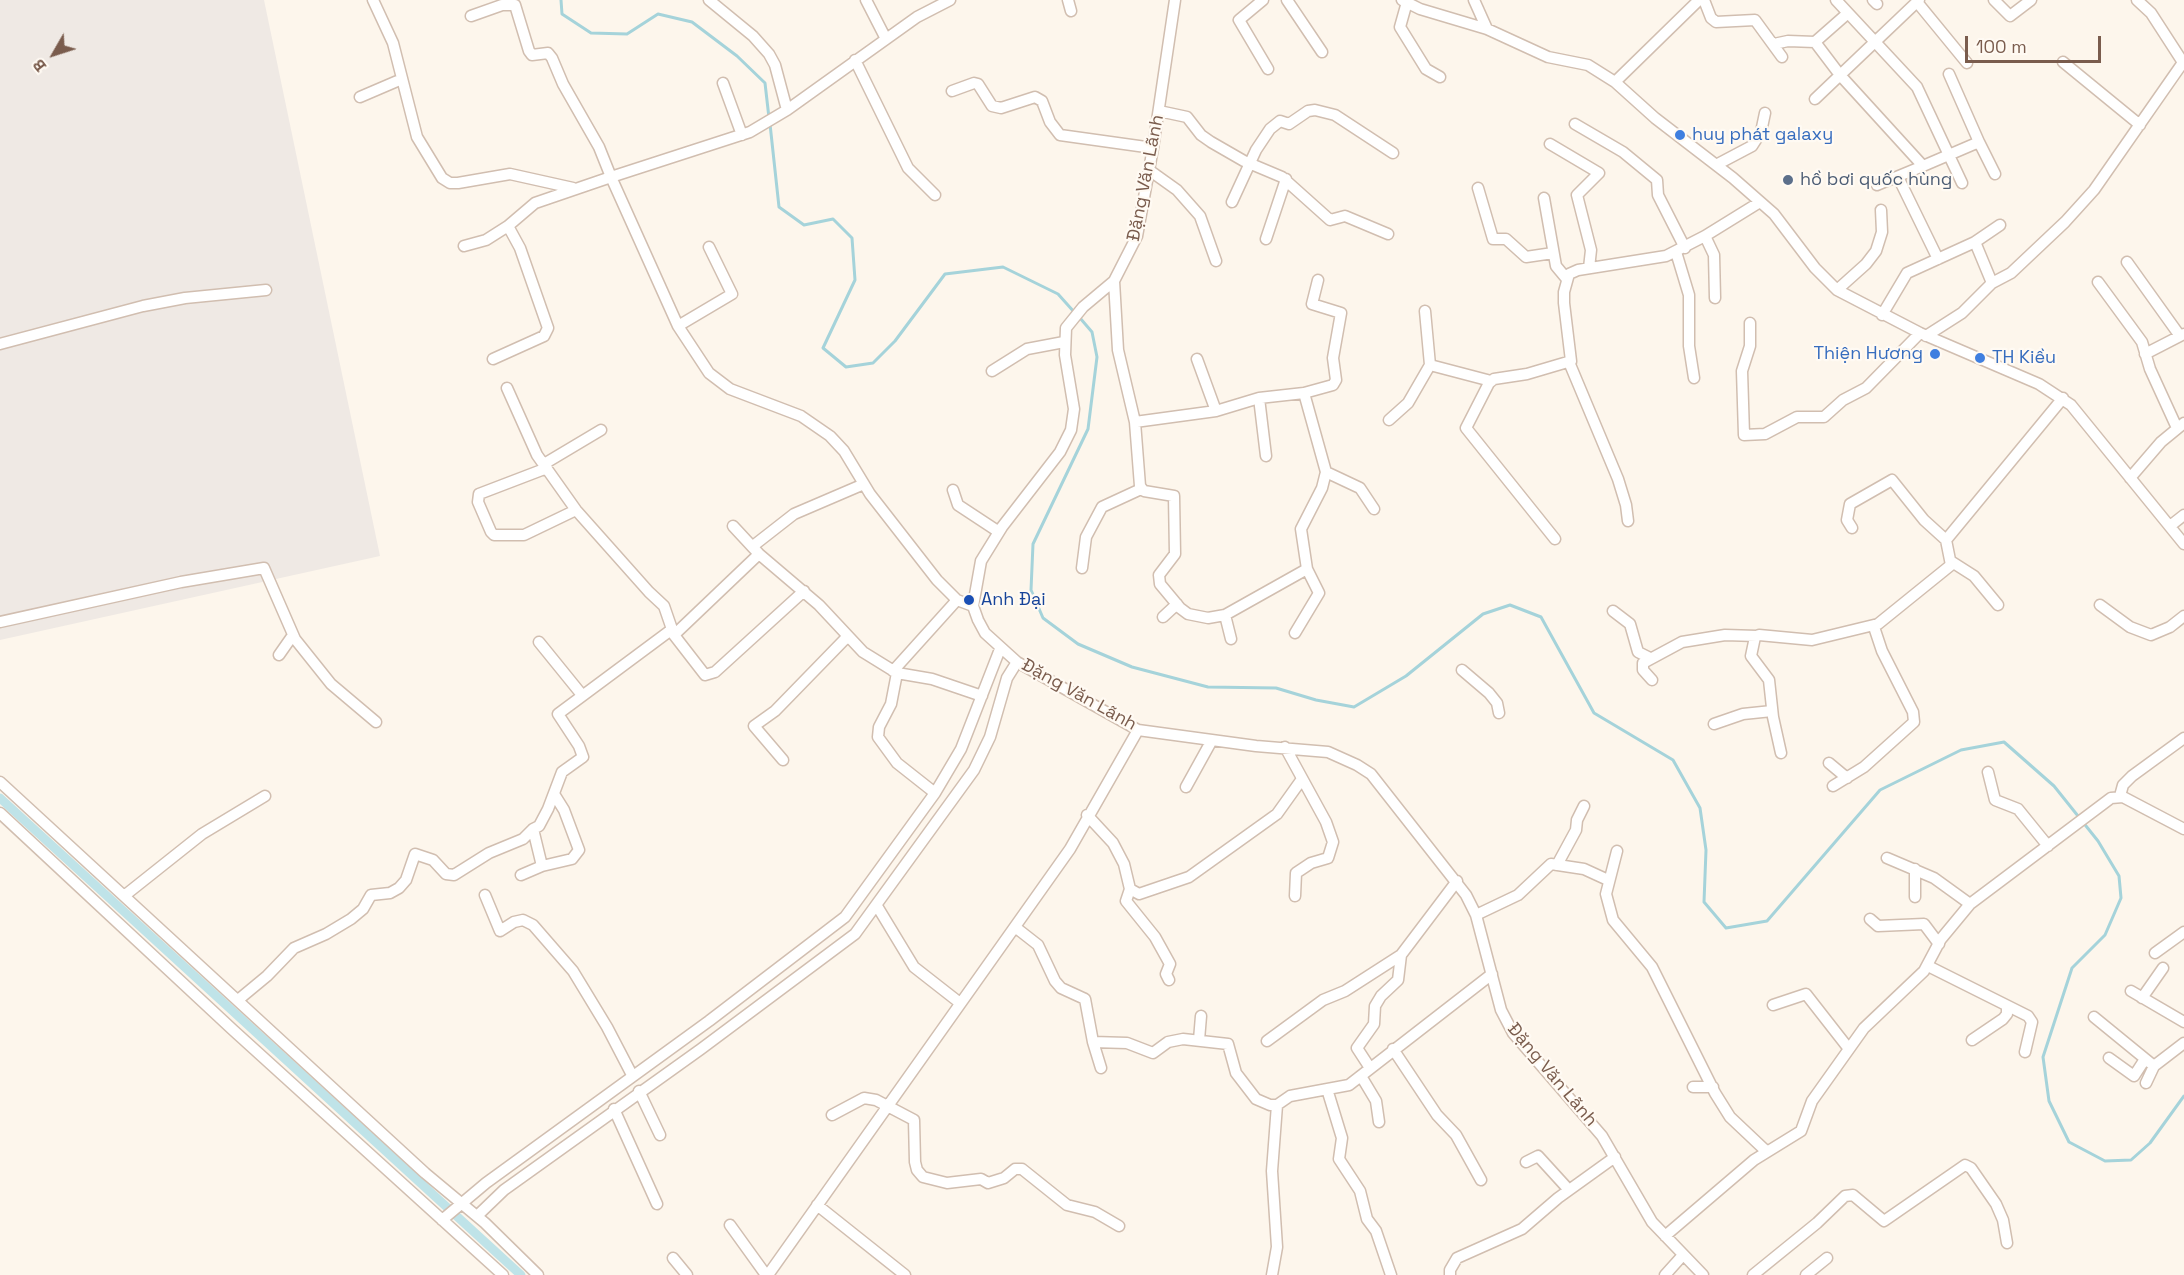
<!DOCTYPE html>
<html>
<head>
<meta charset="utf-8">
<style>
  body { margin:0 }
  #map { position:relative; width:2184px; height:1275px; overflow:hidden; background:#fdf6ec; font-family:"Space Grotesk",sans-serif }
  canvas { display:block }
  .north { position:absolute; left:24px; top:24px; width:60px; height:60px; -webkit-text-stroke:4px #fffaf3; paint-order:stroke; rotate:231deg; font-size:16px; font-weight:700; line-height:24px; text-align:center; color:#7a5c4d }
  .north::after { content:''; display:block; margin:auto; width:21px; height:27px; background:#7a5c4d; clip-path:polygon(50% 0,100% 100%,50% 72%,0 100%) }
  .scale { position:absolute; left:1965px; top:36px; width:136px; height:27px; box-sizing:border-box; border:3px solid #7a5c4d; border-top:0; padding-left:8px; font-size:18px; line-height:21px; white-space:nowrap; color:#7a5c4d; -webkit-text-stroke:4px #fffaf3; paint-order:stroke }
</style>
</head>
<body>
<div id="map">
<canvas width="2184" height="1275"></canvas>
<div class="north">B</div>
<div class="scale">100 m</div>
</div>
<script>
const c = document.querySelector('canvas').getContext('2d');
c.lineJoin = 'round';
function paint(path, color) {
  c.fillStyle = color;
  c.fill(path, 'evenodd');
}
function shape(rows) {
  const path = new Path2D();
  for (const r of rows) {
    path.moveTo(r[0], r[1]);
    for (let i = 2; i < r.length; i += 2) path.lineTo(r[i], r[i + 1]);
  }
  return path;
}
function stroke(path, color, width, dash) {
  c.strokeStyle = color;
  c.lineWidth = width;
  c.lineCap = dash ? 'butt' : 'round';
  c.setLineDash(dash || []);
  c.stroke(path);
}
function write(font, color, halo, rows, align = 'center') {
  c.font = font + ' "Space Grotesk",sans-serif';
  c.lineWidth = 4.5;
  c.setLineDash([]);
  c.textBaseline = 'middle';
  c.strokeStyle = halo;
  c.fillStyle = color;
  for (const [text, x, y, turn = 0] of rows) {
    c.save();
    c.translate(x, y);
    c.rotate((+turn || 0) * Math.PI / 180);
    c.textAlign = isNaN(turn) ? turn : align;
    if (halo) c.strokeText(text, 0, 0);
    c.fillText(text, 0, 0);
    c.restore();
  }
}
const industrial = shape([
  [0,0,264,0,380,556,0,640]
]);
const stream = shape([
  [561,0,562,14,591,33,627,34,658,14,692,22,737,56,765,83,769,118],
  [770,124,779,207,804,225,833,219,852,238,855,280,823,348,846,367,873,363,895,341,945,274,1003,267,1058,294,1075,313],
  [1080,318,1092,332,1097,357,1088,429,1033,544,1031,590,1043,618,1078,644,1132,667,1208,687,1276,688,1316,700,1354,707,1406,676,1483,614,1510,605,1541,617,1594,713,1673,760,1700,808,1706,850,1704,902,1726,928,1767,921,1880,790,1961,750,2004,742,2054,786,2098,841,2119,876,2121,898,2105,935,2072,968,2043,1057,2049,1101,2069,1142,2105,1161,2131,1160,2150,1143,2184,1096]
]);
const canal = shape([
  [0,798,521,1275]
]);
const minor = shape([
  [373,0,393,43,417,137,442,178,450,183,458,183,510,174,573,188],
  [709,0,753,36,769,54,775,65,787,110],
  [866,0,886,39],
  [950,0,917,17,787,110,750,132,611,177,678,326,709,373,730,389,801,416,830,436,844,451,870,494,937,580,957,600,973,606],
  [1068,0,1071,11],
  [1175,0,1153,148,1137,236,1114,281,1083,307,1066,328,1065,355,1074,409,1071,430,1060,452,1002,527,981,561,973,606,978,620,985,633,1017,662,1138,730,1256,746,1328,752,1357,765,1371,774,1466,895,1476,915,1501,1010,1513,1033,1602,1136,1652,1222,1703,1275],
  [1263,0,1239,20,1268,69],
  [1287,0,1322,52],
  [1402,0,1420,9,1487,29,1548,57,1588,65,1615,82,1655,118,1733,178,1774,214,1815,268,1837,290,1920,333,2039,384,2071,405,2184,544],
  [1474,0,1487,29],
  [1704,0,1711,18,1716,22,1755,20,1782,57],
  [1836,0,1917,87,1962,183],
  [1873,0,1877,4],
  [1994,0,2010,16,2031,0],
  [2137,0,2151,13,2184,64],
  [1407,2,1400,27,1426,69,1440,77],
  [1917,2,1967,63],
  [1815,42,1840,75,1923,166,1979,142,1995,174],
  [1774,44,1788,41,1815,42,1848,13],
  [855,60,908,168,935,195],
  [2063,62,2140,125],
  [1949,74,1979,142],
  [1615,82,1699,0],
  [723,83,742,135],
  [952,91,974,83,978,84,992,106,1001,108,1035,97,1042,101,1050,122,1060,135,1153,148],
  [360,97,402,79],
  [1815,99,1919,0],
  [1159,111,1187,117,1201,135,1211,142,1244,161,1282,177,1330,220,1345,216,1388,234],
  [1575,124,1623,152,1657,180,1658,195,1685,248],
  [1550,144,1599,173,1577,195,1591,250,1589,268],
  [1716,165,1752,146,1761,132,1765,113],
  [1149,170,1177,190,1200,216,1216,261],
  [1898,177,1938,259],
  [1877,185,1923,166],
  [1478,188,1493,239,1506,239,1526,257,1553,253],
  [1544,198,1556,266,1566,278],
  [1232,202,1256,150,1270,129,1280,121,1289,124,1308,111,1315,110,1335,115,1393,153],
  [1705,236,1714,255,1715,298],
  [1266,239,1286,179],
  [1975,242,2000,225],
  [464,246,486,240,508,226,535,203,611,177,599,147,563,84,552,58,548,53,532,55,529,51,515,5,502,5,471,16],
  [1676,252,1689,295,1689,346,1694,378],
  [2127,262,2180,336],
  [1114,281,1118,350,1135,422,1140,486,1144,491,1174,496,1175,554,1159,575,1160,584,1180,608,1188,614,1208,618,1225,615,1307,569],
  [2098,282,2142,342,2150,369,2177,428],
  [1837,290,1866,264,1876,251,1882,232,1881,210],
  [1425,311,1430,365,1491,381],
  [1882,315,1907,273,1975,242,1992,283],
  [1750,323,1750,346,1742,371,1744,435,1765,434,1797,417,1824,417,1843,400,1866,388,1920,333],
  [678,326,732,294,709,247],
  [1926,336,1962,313,1992,283,2011,273,2065,222,2094,190,2184,61],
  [0,344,143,306,185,298,266,290],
  [2145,354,2184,334],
  [493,359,544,336,548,328,520,248,508,226],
  [1197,359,1216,411],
  [1569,362,1618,479,1626,505,1628,521],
  [992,371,1027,349,1064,342],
  [507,388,537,455,576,510,649,592,664,606,674,635,705,675,715,672,804,591],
  [1259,398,1266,456],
  [1389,420,1408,403,1430,365],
  [1135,422,1216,411,1259,398,1304,393,1333,385,1336,380,1333,358,1341,313,1312,304,1318,280],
  [544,464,601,430],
  [547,468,479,494,478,502,491,532,494,535,524,535,576,510],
  [1326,472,1360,488,1374,509],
  [2130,478,2161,442,2184,423],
  [953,490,958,505,999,532],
  [733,526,759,554,819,605,863,652,897,673,932,679,982,696],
  [2170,526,2184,515],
  [1852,528,1847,520,1850,504,1892,480,1924,520,1946,540],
  [1555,539,1466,428,1489,383,1494,379,1527,374,1571,361,1564,303,1564,292,1569,274,1578,270,1666,256,1705,236,1760,202],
  [753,546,794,514,864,484],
  [1952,562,1974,576,1998,605],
  [1082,568,1086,537,1102,507,1141,489],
  [2100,605,2130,627,2151,635,2170,627,2184,616],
  [1613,611,1630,624,1638,652,1650,658],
  [1225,615,1231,639],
  [1163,617,1177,604],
  [0,622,181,582,264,568,295,639,331,684,376,722],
  [1295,633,1319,593,1307,569,1301,529,1322,488,1326,472,1304,393],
  [674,635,759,554],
  [539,642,582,695],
  [279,655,293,635],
  [1462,670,1489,693,1497,703,1499,713],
  [893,671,957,600],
  [897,673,891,704,879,727,878,737,897,763,935,793],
  [1652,680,1643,670,1643,663,1682,642,1725,635,1757,636],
  [1714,724,1743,714,1772,711],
  [1285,747,1326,822,1333,842,1328,858,1311,863,1296,873,1295,896],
  [1781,753,1773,717,1769,680,1751,656,1755,637,1759,635,1812,640,1878,624,1951,565,1946,540,2063,398],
  [783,760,754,726,775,711,847,637],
  [1829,763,1847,778],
  [1988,772,1995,800,2018,809,2048,846],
  [0,782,425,1173,485,1223,538,1275],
  [1833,786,1864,767,1914,722,1913,712,1882,651,1874,627],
  [1186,787,1212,740],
  [2120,796,2123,785,2132,776,2184,738],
  [0,813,233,1030,503,1275],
  [1087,815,1113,843,1124,864,1130,889,1126,901,1155,937,1170,964,1166,974,1169,980],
  [1617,851,1606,894,1613,920,1652,967,1715,1093,1730,1117,1766,1151],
  [1887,858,1934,878,1970,904],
  [1557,865,1576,830,1577,820,1584,806],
  [542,866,533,829,539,826,548,809,562,772,583,757,579,746,558,714,671,630],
  [521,875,542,866,572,859,579,850,564,810,554,794],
  [1130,889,1139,894,1189,877,1277,814,1302,779],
  [485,895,500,931,514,922,523,920,533,925,573,971,607,1027,632,1075],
  [124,896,202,834,265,796],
  [1915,897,1915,869],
  [877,906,914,967,960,1003],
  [1476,915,1518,895,1551,864,1584,869,1608,880],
  [1870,919,1878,926,1924,924,1939,944],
  [1015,927,1038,945,1055,981,1061,988,1085,999,1093,1042,1127,1043,1153,1053,1168,1042,1183,1039,1228,1044,1236,1073,1256,1099,1270,1105,1277,1105,1290,1096,1349,1085,1492,974],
  [2155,953,2184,932],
  [1928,966,2028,1016,2032,1022,2025,1052],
  [2131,991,2184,1022],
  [2142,998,2163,968],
  [238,1000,267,976,294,948,326,934,351,919,363,909,371,895,390,893,399,888,406,880,415,854,433,860,446,874,454,875,489,853,523,839,533,829],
  [1773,1005,1806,994,1849,1049],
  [2094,1017,2154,1066],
  [1199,1040,1201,1016],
  [1972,1040,2003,1019,2007,1014,2007,1006],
  [1267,1041,1323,1000,1345,991,1401,955,1457,881],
  [1093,1042,1101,1068],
  [1393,1049,1437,1115,1456,1135,1481,1180],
  [2109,1058,2134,1076,2145,1059],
  [1370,1068,1357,1048,1374,1024,1375,1006,1381,996,1398,980,1401,955],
  [1361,1076,1376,1101,1379,1122],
  [2146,1083,2154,1066,2184,1043],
  [1693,1087,1713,1087],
  [1327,1089,1342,1138,1339,1159,1360,1191,1367,1219,1376,1231,1391,1275],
  [639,1091,660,1135],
  [614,1109,657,1204],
  [832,1115,864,1098,876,1100,914,1120,915,1162,917,1170,923,1177,947,1183,981,1179,988,1183,1004,1178,1015,1169,1022,1169,1067,1205,1095,1212,1119,1226],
  [1526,1162,1538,1156,1569,1190],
  [817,1205,905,1275],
  [477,1216,504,1190,701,1049,855,934,974,770,990,737,1007,678,1017,662],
  [442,1220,486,1183,709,1021,845,917,935,793,961,749,1000,649],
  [730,1225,766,1275],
  [1665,1236,1754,1160,1801,1131,1812,1101,1864,1028,1924,971,1941,939,1970,904,2111,798,2123,797,2184,829],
  [673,1258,687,1275],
  [768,1275,1070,849,1138,730],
  [1272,1275,1277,1247,1272,1171,1277,1105],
  [1450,1275,1450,1270,1457,1258,1522,1229,1558,1198,1615,1157],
  [1665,1275,1683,1255],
  [1753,1275,1817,1223,1845,1196,1853,1195,1884,1221,1965,1165,1971,1168,1996,1204,2003,1220,2007,1243],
  [1806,1275,1827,1258]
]);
const markers = [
  [1680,135,6,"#3f7fe0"],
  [1788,180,6,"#5c6f8a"],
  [1935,354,6,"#3f7fe0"],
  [1980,358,6,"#3f7fe0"],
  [969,600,6,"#1a4fb4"]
];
const shopNames = [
  ["huy phát galaxy",1692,135],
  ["Thiện Hương",1923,354,"right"],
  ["TH Kiều",1992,358]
];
const streetNames = [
  ["Đặng Văn Lãnh",1146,178,-79],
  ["Đặng Văn Lãnh",1079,695,29],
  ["Đặng Văn Lãnh",1552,1075,50]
];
const serviceNames = [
  ["hồ bơi quốc hùng",1800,180]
];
const transitNames = [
  ["Anh Đại",981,600]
];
paint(industrial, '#efe9e4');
stroke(stream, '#a5d3da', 3);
stroke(canal, '#bfe3e8', 9);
stroke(minor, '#d1beb0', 13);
stroke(minor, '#fff', 10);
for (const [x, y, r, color] of markers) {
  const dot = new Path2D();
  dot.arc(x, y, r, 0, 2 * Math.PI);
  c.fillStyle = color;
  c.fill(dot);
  stroke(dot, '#fffaf3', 2);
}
write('18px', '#366cbe', '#fffaf3', shopNames, 'left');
write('18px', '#7a5c4d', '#fffaf3', streetNames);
write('18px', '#4e5e75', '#fffaf3', serviceNames, 'left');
write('18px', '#164399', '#fffaf3', transitNames, 'left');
</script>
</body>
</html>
